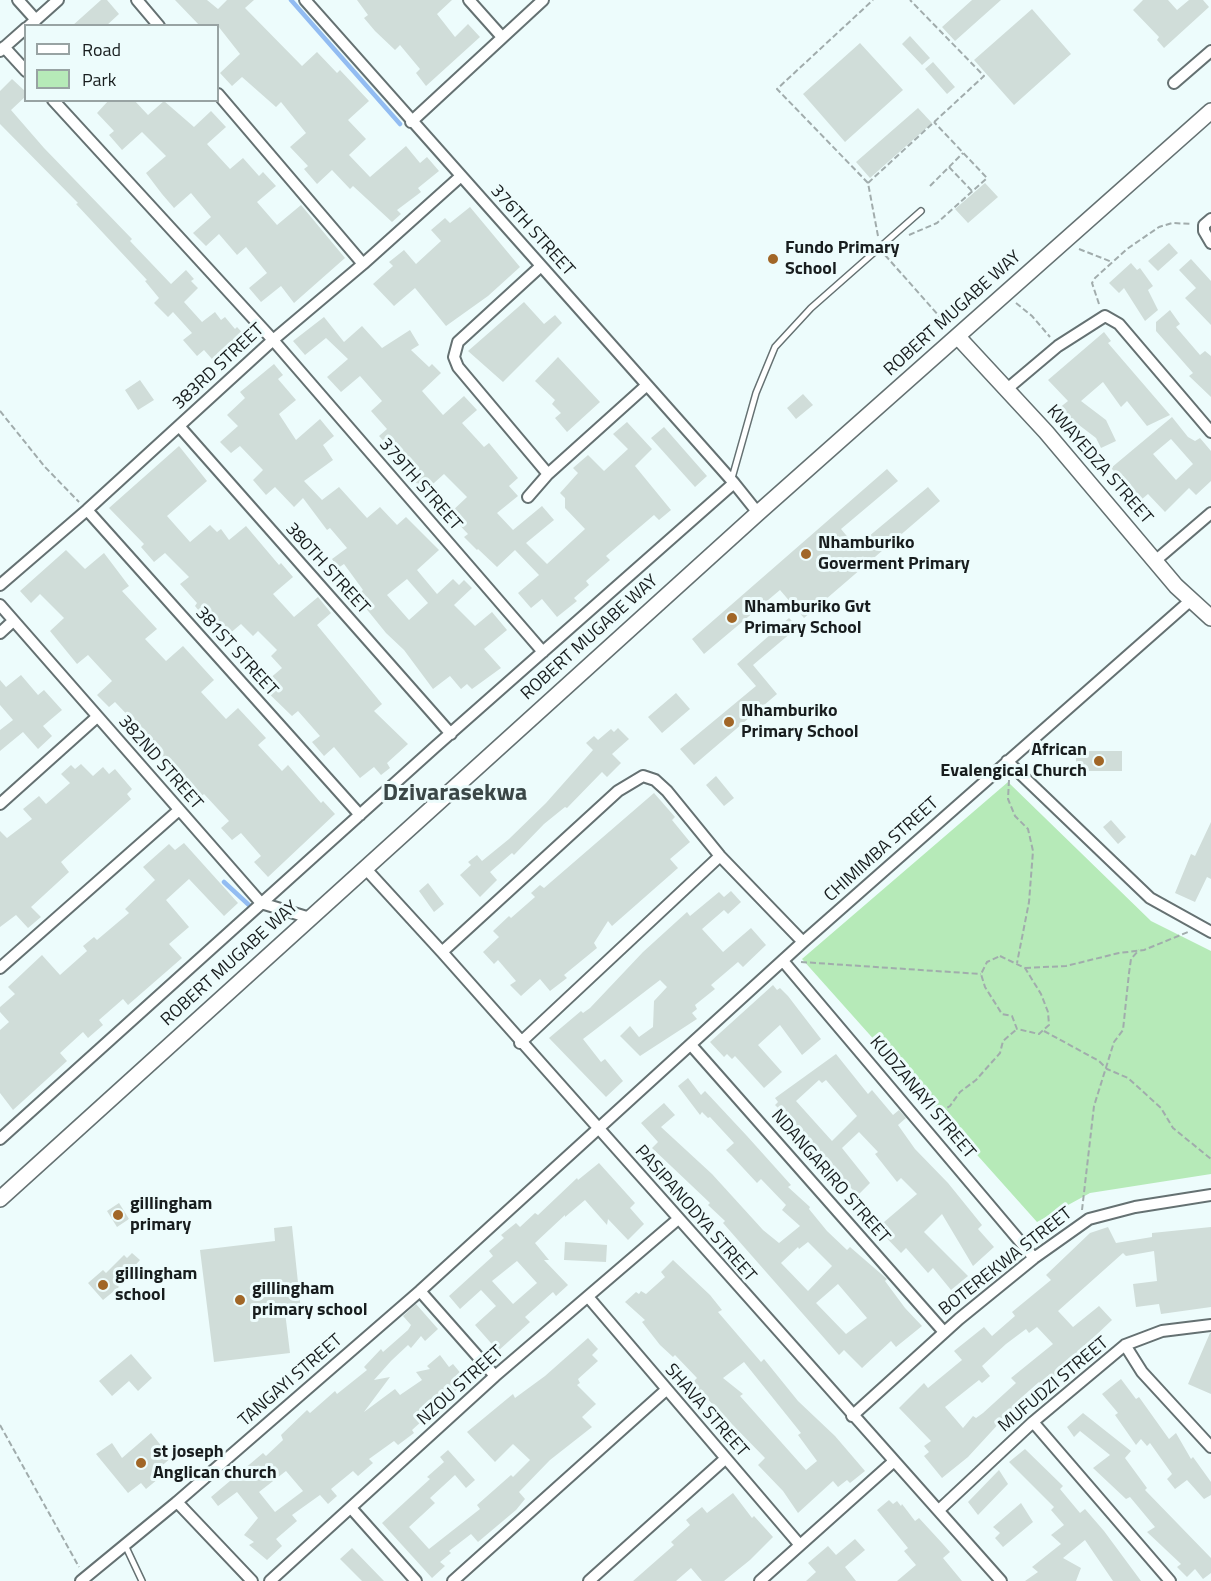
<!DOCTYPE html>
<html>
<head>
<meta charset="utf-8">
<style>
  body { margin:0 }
  #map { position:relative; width:1211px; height:1581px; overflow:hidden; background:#edfcfc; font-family:"Titillium Web",sans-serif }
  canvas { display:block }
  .legend { position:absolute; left:24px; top:24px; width:195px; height:78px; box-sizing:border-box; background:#edfcfc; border:2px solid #98a3a3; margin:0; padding:8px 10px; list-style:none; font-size:18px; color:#181d1e }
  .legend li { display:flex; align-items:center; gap:12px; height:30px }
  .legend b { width:30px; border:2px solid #98a3a3 }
</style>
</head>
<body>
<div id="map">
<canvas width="1211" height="1581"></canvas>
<ul class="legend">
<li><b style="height:8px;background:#fff"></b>Road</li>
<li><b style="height:16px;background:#b6eab8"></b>Park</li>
</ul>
</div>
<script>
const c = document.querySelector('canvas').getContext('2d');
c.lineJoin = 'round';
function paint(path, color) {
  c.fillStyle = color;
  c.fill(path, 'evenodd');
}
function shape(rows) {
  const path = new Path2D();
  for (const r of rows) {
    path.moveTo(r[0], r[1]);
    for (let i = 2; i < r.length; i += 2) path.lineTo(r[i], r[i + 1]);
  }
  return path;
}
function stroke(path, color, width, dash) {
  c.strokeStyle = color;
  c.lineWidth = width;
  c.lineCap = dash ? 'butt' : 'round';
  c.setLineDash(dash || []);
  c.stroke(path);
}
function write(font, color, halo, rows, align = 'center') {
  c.font = font + ' "Titillium Web",sans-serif';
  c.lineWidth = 6;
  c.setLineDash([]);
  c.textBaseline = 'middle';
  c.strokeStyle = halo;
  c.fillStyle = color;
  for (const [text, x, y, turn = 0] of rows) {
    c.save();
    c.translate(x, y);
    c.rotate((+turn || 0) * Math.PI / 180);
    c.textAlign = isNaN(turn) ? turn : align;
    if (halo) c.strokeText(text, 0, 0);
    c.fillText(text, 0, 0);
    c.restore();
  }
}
const green = shape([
  [1008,782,1151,921,1211,951,1211,1174,1090,1193,1037,1222,802,959]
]);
const stream = shape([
  [291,0,400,124],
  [224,882,250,906]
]);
const building = shape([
  [101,0,107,0,119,14,106,26,72,26],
  [175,0,207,0,218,9,227,0,254,0,245,8,302,66,317,52,337,73,340,70,369,101,348,120,366,139,349,155,370,177,406,146,420,163,427,157,439,171,418,188,421,192,397,210,401,214,392,222,353,186,350,189,332,170,317,184,304,169,308,166,290,147,306,133,281,102,276,107,242,77,232,86,220,73,240,54,218,26,200,26],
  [357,0,452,0,437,14,455,37,468,24,480,37,426,86,416,73,420,69,400,45,395,50,375,31,364,18,368,15],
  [972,0,1001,0,955,41,942,27],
  [1143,0,1168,0,1177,10,1189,0,1203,0,1209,7,1164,48,1157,40,1159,37,1133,10],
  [1032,9,1071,54,1014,105,974,60],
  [910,36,930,58,922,65,902,44],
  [860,43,903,90,845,142,803,94],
  [933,62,955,87,947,94,925,69],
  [12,79,26,92,26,96,11,110,44,148,132,239,130,241,171,284,186,270,194,279,191,281,198,288,184,302,202,322,215,312,221,320,225,317,235,329,237,327,250,341,220,368,204,350,197,356,183,340,192,333,173,312,168,317,154,303,159,298,145,281,147,280,76,204,78,203,0,124,0,91],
  [109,100,134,100,148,115,164,101,194,127,211,111,226,127,207,144,230,169,243,158,259,176,263,172,276,186,257,202,277,225,301,205,345,258,294,303,281,286,261,302,249,288,267,273,246,247,237,255,219,234,206,246,193,233,211,217,191,193,174,208,162,194,146,173,166,156,142,132,122,150,109,135,114,131,97,113],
  [918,108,932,123,870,178,856,162],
  [985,183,998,197,968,223,955,209],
  [470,207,520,267,488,296,446,326,415,288,394,306,373,284,393,266,389,262,404,250,416,264,441,241,431,230,445,218,450,223],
  [1169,243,1178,253,1158,271,1148,261],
  [1191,259,1211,281,1211,325,1185,298,1196,288,1179,270],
  [1131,263,1137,270,1140,268,1153,286,1148,290,1158,310,1145,321,1124,288,1119,293,1109,283],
  [524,302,544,324,555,315,562,323,503,382,468,351],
  [1170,310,1180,324,1176,327,1200,355,1205,351,1211,356,1211,397,1189,376,1193,373,1156,331,1156,322],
  [324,317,344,342,362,326,382,348,410,330,419,345,411,350,429,367,432,364,441,373,422,391,443,415,464,396,477,410,462,423,484,447,489,443,518,478,509,486,518,496,497,513,513,530,542,506,554,520,526,543,547,564,585,529,565,508,565,498,560,493,578,473,573,468,588,455,604,471,628,449,613,434,627,422,652,449,635,466,671,510,659,520,654,515,606,556,610,560,586,581,589,585,574,598,577,601,557,617,542,599,531,608,518,593,539,575,515,550,497,567,478,549,477,550,464,537,468,534,449,514,467,497,444,474,424,492,412,478,415,475,379,436,387,429,371,411,382,401,360,376,341,392,327,377,348,359,326,338,305,355,293,341],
  [1104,332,1111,341,1108,343,1170,415,1147,426,1127,401,1121,407,1103,382,1081,401,1106,420,1116,441,1101,448,1096,438,1058,409,1068,401,1048,380],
  [558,357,600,402,567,432,555,418,561,413,552,404,555,400,535,381],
  [274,364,283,375,278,379,296,400,279,414,296,440,320,419,334,436,323,445,333,460,304,481,322,500,339,487,367,518,380,507,397,525,406,517,439,550,417,570,437,594,453,579,459,585,464,580,472,588,454,605,475,626,492,612,507,630,484,649,501,668,472,689,467,684,461,689,450,676,433,689,404,650,386,633,356,596,363,590,344,564,338,568,332,559,347,548,330,528,327,530,303,498,294,507,275,487,266,495,253,480,263,470,240,446,231,453,220,442,238,426,227,415,245,398,240,392],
  [407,579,428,603,409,620,387,595],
  [140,380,154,400,138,410,125,390],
  [803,394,813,405,796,419,787,408],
  [1172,417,1188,437,1195,441,1200,438,1211,451,1211,481,1196,495,1189,488,1165,512,1148,494,1141,500,1111,468],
  [1171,439,1193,464,1176,480,1153,454],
  [664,427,707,476,695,487,651,438],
  [179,446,207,481,167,516,190,542,210,525,217,532,221,529,229,540,246,526,279,565,281,563,293,577,273,594,294,617,318,597,331,613,317,625,382,704,374,711,408,744,387,763,390,768,381,775,374,767,360,778,334,747,324,756,312,742,320,736,298,711,292,716,261,686,282,668,271,656,277,650,258,631,253,636,241,624,222,640,195,606,197,603,180,584,189,577,165,553,154,562,141,547,144,544,109,508],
  [887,469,898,481,841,529,856,547,928,487,940,501,804,618,780,590,704,654,692,639],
  [66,550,85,569,104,553,129,586,122,591,157,629,145,639,166,661,183,646,214,680,201,692,226,719,238,708,266,738,258,745,282,771,288,765,321,803,323,801,335,814,268,877,254,862,261,856,241,833,232,840,221,828,229,821,204,794,196,801,186,790,190,786,166,760,164,762,150,747,136,728,138,726,115,702,109,707,97,695,112,681,88,655,77,664,50,631,64,618,40,594,31,603,20,591],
  [789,618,798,627,753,665,777,694,694,765,680,749,756,686,737,664],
  [21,675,38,695,44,690,62,710,43,726,52,736,38,749,23,732,0,751,0,730,13,720,0,705,0,680,6,687],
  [676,693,690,709,662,733,648,717],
  [618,728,629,739,612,754,621,763,607,777,602,772,567,808,565,807,544,824,514,855,512,853,490,872,497,880,480,897,460,875,471,865,468,862,477,855,482,861,509,839,546,803,593,750,586,743,594,736,598,740,611,729,614,732],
  [1076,751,1122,751,1122,771,1076,771],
  [81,764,93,776,103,767,109,774,115,769,132,789,127,794,131,799,61,862,69,872,31,907,41,917,28,928,16,915,0,927,0,831,7,838,32,819,23,809,39,796,46,804,70,783,61,774,71,765,75,769],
  [716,776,734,798,724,806,706,785],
  [654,793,675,817,672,820,690,842,670,859,678,868,612,926,608,921,594,943,597,948,564,975,567,978,550,991,540,979,521,996,510,985,516,981,498,960,494,964,483,952,499,937,493,931,509,916,511,918,535,897,531,893,540,885,544,888],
  [1111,820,1126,837,1118,844,1103,827],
  [1211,822,1211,879,1207,877,1195,902,1175,893,1191,854,1195,856],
  [184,843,238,903,224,916,189,879,166,900,189,927,169,944,182,958,128,1005,123,999,99,1020,103,1025,88,1038,83,1032,60,1053,67,1061,13,1110,0,1093,0,1030,9,1022,0,1012,0,1007,15,994,8,987,42,955,60,975,87,951,83,946,94,937,97,940,129,913,125,909,155,880,143,867,169,844,175,850],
  [428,883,444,904,434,912,419,891],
  [731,891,741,902,728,914,724,910,702,929,723,952,751,928,766,945,743,967,738,962,711,985,715,989,695,1005,697,1009,692,1013,697,1019,640,1056,620,1036,630,1026,639,1037,653,1027,654,1001,667,987,660,980,583,1039,601,1062,605,1059,623,1081,606,1097,549,1038,581,1011,583,1013,590,1008,643,952,687,912,690,916,719,892,724,897],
  [773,985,777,990,780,988,788,996,821,1039,802,1055,780,1025,758,1045,782,1072,764,1088,735,1056,732,1059,727,1054,724,1057,710,1042],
  [836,1054,868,1094,872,1090,893,1115,899,1110,906,1118,898,1125,915,1149,948,1183,982,1225,978,1229,994,1247,973,1266,942,1214,924,1232,968,1276,951,1290,933,1268,928,1273,906,1248,901,1253,877,1228,917,1194,901,1178,897,1182,875,1154,878,1152,859,1132,842,1148,870,1183,858,1195,826,1163,821,1168,811,1157,819,1149,775,1105,778,1102,775,1098],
  [819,1080,822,1083,826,1080,857,1116,832,1141,796,1101],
  [688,1078,701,1095,705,1091,747,1136,791,1185,788,1187,810,1207,809,1209,827,1231,847,1250,850,1247,887,1279,885,1281,905,1308,922,1326,896,1347,891,1341,862,1368,844,1350,839,1355,723,1223,725,1221,708,1205,710,1203,652,1148,658,1142,641,1123,664,1103,675,1115,661,1127,712,1174,763,1230,779,1243,800,1226,782,1210,786,1205,761,1179,757,1183,731,1155,726,1150,734,1143,710,1117,708,1118,702,1112,700,1115,678,1086],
  [808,1242,832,1266,808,1291,781,1263,798,1247,799,1249],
  [838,1284,867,1318,846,1334,816,1303],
  [599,1163,635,1203,630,1208,644,1224,628,1240,608,1219,607,1225,585,1200,565,1217,565,1215,535,1243,549,1260,544,1260,568,1285,556,1296,553,1292,525,1317,530,1322,498,1351,475,1325,496,1306,481,1290,460,1309,449,1296,493,1256,489,1251,504,1238,501,1235,516,1223,520,1227,535,1213,538,1215,577,1178,578,1180],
  [517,1261,537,1283,513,1304,492,1281],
  [119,1203,129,1219,117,1227,107,1211],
  [292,1226,301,1311,285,1312,290,1353,214,1362,200,1250,275,1241,274,1228],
  [1108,1227,1116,1243,1152,1237,1152,1233,1211,1227,1211,1307,1161,1314,1159,1304,1136,1307,1133,1284,1157,1281,1154,1251,1126,1256,1123,1253,1058,1311,1073,1327,1099,1306,1112,1320,1093,1338,1099,1344,1083,1359,1079,1355,1044,1387,1039,1382,1013,1405,1014,1407,968,1457,942,1478,924,1456,929,1452,924,1446,931,1441,899,1408,924,1383,928,1388,962,1360,954,1351,984,1327,992,1336,1015,1316,1012,1312,1051,1280,1046,1275,1090,1233],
  [1037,1327,1053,1344,1011,1378,1016,1383,983,1413,976,1418,973,1416,963,1428,945,1407,979,1380,982,1383,990,1376,982,1366,1006,1344,1026,1329,1029,1333],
  [565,1242,607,1245,606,1262,564,1260],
  [132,1253,140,1260,117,1285,119,1287,103,1300,88,1283,103,1270,106,1273,124,1255,127,1258],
  [673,1260,710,1295,722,1310,718,1312,761,1362,764,1359,798,1401,835,1436,865,1471,850,1483,847,1480,838,1487,833,1481,798,1513,783,1491,758,1465,765,1458,692,1383,697,1378,675,1355,673,1357,660,1345,642,1322,645,1320,625,1302,636,1292,639,1294,641,1291,646,1294,665,1277,661,1272],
  [744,1362,801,1433,798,1435,817,1461,806,1470,740,1396,743,1394,723,1378],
  [416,1304,438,1329,425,1341,421,1336,411,1348,408,1345,391,1361,374,1380,390,1377,364,1412,395,1389,400,1395,422,1380,416,1372,430,1369,427,1366,440,1355,449,1367,453,1364,463,1376,460,1378,465,1384,452,1393,449,1389,417,1414,422,1421,412,1430,414,1433,398,1445,394,1441,369,1459,373,1463,358,1476,353,1471,331,1489,337,1496,328,1504,320,1495,292,1515,297,1521,276,1539,282,1546,267,1560,249,1545,254,1542,244,1535,258,1518,237,1492,218,1506,211,1497,263,1453,266,1456,283,1440,281,1435,307,1410,310,1413,335,1391,337,1394,367,1370,364,1367,381,1349,383,1352,408,1330,411,1325,403,1316],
  [286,1471,303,1491,275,1512,259,1492],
  [1210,1333,1211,1333,1211,1394,1188,1384],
  [588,1338,598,1349,592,1355,598,1361,578,1379,580,1383,577,1385,596,1404,582,1417,592,1427,550,1460,519,1492,525,1499,516,1510,478,1542,471,1534,449,1551,451,1553,440,1562,445,1566,432,1578,382,1523,430,1479,427,1477,444,1462,440,1457,448,1450,475,1480,466,1488,455,1475,430,1498,435,1503,409,1527,429,1549,480,1509,477,1505,511,1475,513,1477,530,1460,513,1444,495,1462,467,1432,513,1394,515,1398,545,1376],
  [131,1354,152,1378,138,1391,129,1381,112,1396,99,1381],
  [1121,1379,1136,1399,1139,1397,1169,1439,1176,1433,1191,1459,1193,1457,1211,1482,1211,1495,1204,1499,1187,1480,1175,1489,1167,1479,1172,1474,1150,1443,1147,1446,1141,1439,1136,1445,1115,1415,1118,1413,1102,1394],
  [1083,1413,1131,1451,1125,1458,1147,1488,1145,1490,1211,1558,1211,1573,1203,1579,1195,1569,1187,1577,1177,1567,1181,1564,1147,1532,1155,1527,1130,1497,1126,1499,1093,1468,1110,1455,1080,1431,1074,1437,1067,1427],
  [151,1433,171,1458,159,1468,164,1474,146,1489,141,1483,128,1493,96,1454,112,1443,122,1458],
  [1025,1449,1063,1486,1060,1489,1080,1513,1085,1509,1104,1531,1141,1581,1113,1581,1085,1540,1063,1558,1081,1568,1076,1581,1025,1581,1038,1572,1032,1567,1061,1544,1051,1535,1064,1525,1051,1510,1054,1507,1009,1462],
  [999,1470,1008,1484,978,1515,968,1502],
  [733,1493,752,1518,754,1516,773,1537,750,1560,724,1581,702,1581,691,1568,676,1581,633,1581,674,1545,671,1542,690,1525,686,1520,702,1507,707,1513],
  [889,1500,893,1504,897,1501,901,1506,902,1504,915,1521,919,1518,942,1543,950,1552,943,1558,962,1581,897,1581,916,1565,904,1551,908,1548,877,1510],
  [1021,1503,1033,1522,1003,1547,995,1538,1000,1533,993,1527],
  [855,1539,865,1550,845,1567,856,1581,806,1581,816,1572,808,1563,828,1546,836,1555],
  [352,1548,384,1581,362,1581,340,1559]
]);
const path = shape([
  [949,167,972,191],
  [868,183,777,89,873,0],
  [930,186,963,153],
  [909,235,937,223,987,178,934,122],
  [878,236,868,183,984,76,910,0],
  [1079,249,1112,262],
  [885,255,947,325],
  [1016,303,1032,316,1050,337],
  [1099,304,1092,283,1095,278,1127,249,1159,227,1172,223,1192,224],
  [0,411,45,467,79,502],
  [1009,780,1008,799,1015,816,1028,829,1033,851,1029,902,1017,963],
  [1000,956,1025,968,1041,994,1048,1012,1049,1025,1039,1034,1017,1029,1012,1016,1002,1014,985,987,981,974,987,962,1000,956],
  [801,962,981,974],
  [1025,968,1066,966,1119,953,1144,950,1188,932],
  [1044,1031,1099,1061,1107,1069,1128,1078,1161,1108,1173,1128,1211,1159],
  [932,1117,950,1106,960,1092,976,1080,1000,1053,1003,1041,1017,1029],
  [1082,1210,1094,1106,1114,1042,1123,1030,1129,973,1131,959,1139,950],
  [0,1425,79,1567]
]);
const lane = shape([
  [732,478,756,393,775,347,811,308,921,211],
  [125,1545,142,1581]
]);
const street = shape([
  [18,0,36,20],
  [137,0,159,26],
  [305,0,734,483],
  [469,0,502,37],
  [29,26,58,0],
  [4,47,26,71],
  [0,51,26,28],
  [1174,83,1211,51],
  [218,94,363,264],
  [53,100,273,340,543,652],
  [411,122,543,0],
  [1211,219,1204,225,1204,231,1211,243],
  [541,266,458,342,454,357,458,367,548,474],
  [1007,389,1058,346,1105,316,1119,324,1211,432],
  [179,426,451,734],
  [528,497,548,474,647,385],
  [87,510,360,815],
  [1155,561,1211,513],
  [0,585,87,510,273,340,363,264,461,176],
  [0,605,261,903,310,918],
  [0,633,12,622],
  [1007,761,1150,898,1211,932],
  [0,804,97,717],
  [365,868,442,952,1001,1581],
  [442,952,618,791,643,776,655,780,667,791,720,856,803,942],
  [783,961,1034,1258],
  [0,968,179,810],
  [520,1043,720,856],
  [691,1045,944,1332],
  [0,1139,435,747,734,483,758,513],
  [420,1291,495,1376],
  [589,1298,799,1544],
  [1125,1345,1142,1372,1211,1447],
  [852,1416,959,1319,1034,1258,1089,1219,1135,1207,1211,1195],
  [1033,1422,1170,1581],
  [177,1502,252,1581],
  [351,1508,416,1581],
  [939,1510,1033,1422,1125,1345,1162,1331,1211,1325],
  [81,1581,177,1502,420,1291,803,942,1191,600],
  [270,1581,495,1376,677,1220],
  [453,1581,666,1390],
  [589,1581,725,1459],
  [760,1581,893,1462]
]);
const secondary = shape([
  [958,337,1046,432,1176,586,1211,618],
  [0,1199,758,513,1211,111]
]);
const markers = [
  [773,259,6,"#a16627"],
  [806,554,6,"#a16627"],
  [732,618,6,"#a16627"],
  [729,722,6,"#a16627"],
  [1099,761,6,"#a16627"],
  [118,1215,6,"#a16627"],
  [103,1285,6,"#a16627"],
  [240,1300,6,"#a16627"],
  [141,1463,6,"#a16627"]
];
const streetNames = [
  ["376TH STREET",532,231,48],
  ["ROBERT MUGABE WAY",953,314,-42],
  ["383RD STREET",219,367,-43],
  ["KWAYEDZA STREET",1099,465,49],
  ["379TH STREET",420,485,49],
  ["380TH STREET",327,569,48],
  ["ROBERT MUGABE WAY",590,638,-42],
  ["381ST STREET",236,652,48],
  ["382ND STREET",160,763,49],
  ["CHIMIMBA STREET",882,850,-42],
  ["ROBERT MUGABE WAY",230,964,-42],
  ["KUDZANAYI STREET",922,1098,50],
  ["NDANGARIRO STREET",830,1177,49],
  ["PASIPANODYA STREET",695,1214,49],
  ["BOTEREKWA STREET",1006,1262,-38],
  ["TANGAYI STREET",291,1381,-41],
  ["MUFUDZI STREET",1054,1385,-40],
  ["NZOU STREET",461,1386,-42],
  ["SHAVA STREET",706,1411,49]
];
const poiNames = [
  ["Fundo Primary",785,249],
  ["School",785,270],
  ["Nhamburiko",818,544],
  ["Goverment Primary",818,565],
  ["Nhamburiko Gvt",744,608],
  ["Primary School",744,629],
  ["Nhamburiko",741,712],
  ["Primary School",741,733],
  ["African",1087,751,"right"],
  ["Evalengical Church",1087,772,"right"],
  ["gillingham",130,1205],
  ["primary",130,1226],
  ["gillingham",115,1275],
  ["school",115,1296],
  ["gillingham",252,1290],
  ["primary school",252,1311],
  ["st joseph",153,1453],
  ["Anglican church",153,1474]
];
const districtNames = [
  ["Dzivarasekwa",455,794]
];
paint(green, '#b6eab8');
stroke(stream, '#92bcf2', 4.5);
paint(building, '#d0ddd9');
stroke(lane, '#657172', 8);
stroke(street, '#657172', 14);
stroke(secondary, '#657172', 18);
stroke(path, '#a1acac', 2, [6, 3]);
stroke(lane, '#fff', 5);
stroke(street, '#fff', 10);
stroke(secondary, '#fff', 15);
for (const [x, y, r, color] of markers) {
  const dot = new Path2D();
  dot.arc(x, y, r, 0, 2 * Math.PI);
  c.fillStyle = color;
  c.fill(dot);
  stroke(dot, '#edfcfc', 2);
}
write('18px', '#181d1e', '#edfcfc', streetNames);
write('bold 18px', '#181d1e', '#edfcfc', poiNames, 'left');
write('bold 24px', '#3b4747', '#edfcfc', districtNames);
</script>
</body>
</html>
